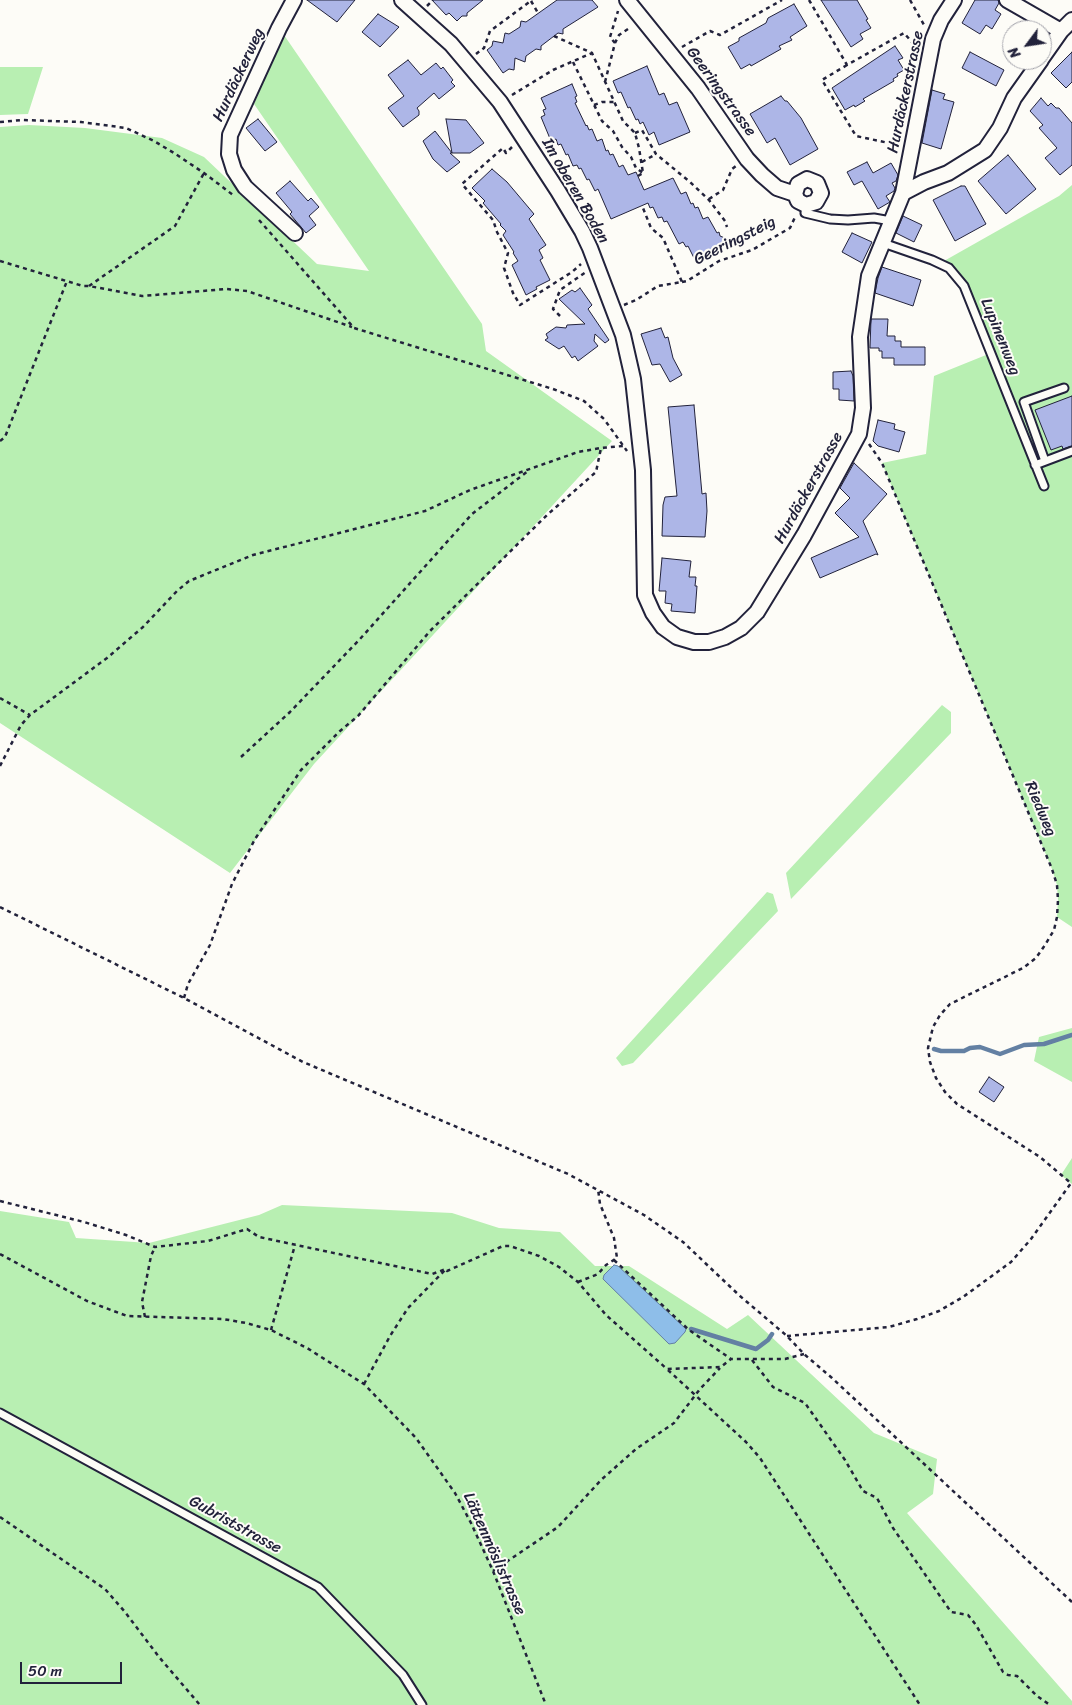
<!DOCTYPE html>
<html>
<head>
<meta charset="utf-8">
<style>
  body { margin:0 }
  #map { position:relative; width:1072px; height:1705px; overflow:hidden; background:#fdfcf7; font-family:Sriracha,sans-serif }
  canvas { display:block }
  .north { position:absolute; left:1002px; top:20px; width:50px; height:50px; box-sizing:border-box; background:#fdfcf7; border:1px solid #a5a5ac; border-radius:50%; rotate:239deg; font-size:14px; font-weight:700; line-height:20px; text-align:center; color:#22223b }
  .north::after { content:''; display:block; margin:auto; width:18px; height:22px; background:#22223b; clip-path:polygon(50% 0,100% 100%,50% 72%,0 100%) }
  .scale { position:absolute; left:20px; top:1662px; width:102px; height:22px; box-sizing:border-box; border:2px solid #22223b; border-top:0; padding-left:6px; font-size:15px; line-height:18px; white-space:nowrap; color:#22223b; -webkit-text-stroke:4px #fdfcf7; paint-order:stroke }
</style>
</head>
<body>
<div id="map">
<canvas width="1072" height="1705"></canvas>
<div class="north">N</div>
<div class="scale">50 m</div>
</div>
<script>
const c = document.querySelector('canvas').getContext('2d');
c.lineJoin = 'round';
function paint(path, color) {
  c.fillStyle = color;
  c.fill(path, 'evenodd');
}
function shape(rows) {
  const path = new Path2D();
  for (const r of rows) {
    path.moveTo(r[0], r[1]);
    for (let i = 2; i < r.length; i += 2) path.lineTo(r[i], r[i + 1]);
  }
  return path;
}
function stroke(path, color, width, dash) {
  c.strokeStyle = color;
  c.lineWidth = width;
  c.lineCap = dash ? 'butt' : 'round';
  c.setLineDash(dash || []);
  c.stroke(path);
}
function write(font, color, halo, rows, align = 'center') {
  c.font = font + ' Sriracha,sans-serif';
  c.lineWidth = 4;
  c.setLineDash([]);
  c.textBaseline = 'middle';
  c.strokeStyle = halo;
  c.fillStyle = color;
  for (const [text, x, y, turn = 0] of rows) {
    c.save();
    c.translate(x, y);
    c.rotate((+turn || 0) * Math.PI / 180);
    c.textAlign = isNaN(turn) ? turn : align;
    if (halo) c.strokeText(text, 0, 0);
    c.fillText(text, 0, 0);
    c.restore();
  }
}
const green = shape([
  [284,35,482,324,486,351,612,441,314,764,230,873,0,723,0,127,29,125,85,128,162,138,204,157,317,264,369,271,254,104],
  [0,67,43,67,28,114,0,115],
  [1072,185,1072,927,1057,917,1058,900,1057,885,1052,869,882,463,926,454,934,376,986,355,989,361,997,358,970,289,958,270,944,261,1059,196],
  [942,705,951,712,951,733,791,899,786,873],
  [767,892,773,894,778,911,633,1063,622,1066,616,1058],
  [1072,1028,1072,1082,1034,1061,1039,1037],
  [1072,1158,1072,1184,1061,1175],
  [282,1205,452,1213,499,1228,560,1232,595,1266,629,1266,727,1329,748,1315,874,1433,937,1459,933,1494,907,1513,1072,1701,1072,1705,0,1705,0,1211,69,1222,76,1238,149,1243,259,1215]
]);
const water = shape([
  [614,1265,618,1266,686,1329,685,1332,675,1343,669,1344,603,1279,604,1275,614,1265]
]);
const stream = shape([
  [934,1049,941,1051,964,1051,970,1048,980,1047,1000,1054,1024,1045,1044,1044,1072,1035],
  [691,1329,756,1349,768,1340,772,1334]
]);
const building = shape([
  [307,0,355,0,337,22,307,0],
  [432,0,483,0,467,13,467,16,462,16,457,21,449,13,446,15,432,0],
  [557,0,592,0,598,7,563,29,563,34,558,33,541,46,541,50,536,49,526,56,525,62,515,58,514,70,509,69,503,73,487,50,492,46,493,41,503,43,505,33,509,34,520,27,521,21,526,22,557,0],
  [821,0,857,0,868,19,866,20,871,28,860,34,863,39,851,47,821,0],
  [975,0,998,0,999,3,995,10,1001,14,992,29,986,25,980,34,962,23,975,0],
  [794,4,807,26,790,37,792,40,779,46,781,49,751,66,750,64,741,69,728,47,739,41,739,38,766,23,768,18,794,4],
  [378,14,399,27,380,47,362,32,378,14],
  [895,46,903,58,898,60,904,70,897,74,898,76,893,79,894,81,863,99,865,101,855,107,854,105,845,110,832,88,895,46],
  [970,52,1004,70,996,86,962,68,970,52],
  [1072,52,1072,82,1066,88,1051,73,1072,52],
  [408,60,421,75,436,63,441,69,443,67,453,80,451,82,455,86,439,99,434,93,417,108,419,111,419,115,403,127,388,108,404,96,388,75,408,60],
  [647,66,659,95,664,93,669,105,677,102,690,132,659,145,654,132,649,135,643,122,640,124,638,119,636,120,630,107,628,108,621,92,618,93,613,81,647,66],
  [572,84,577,96,575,97,577,102,575,103,586,126,587,125,589,130,592,129,597,141,602,139,606,151,608,150,610,155,613,154,619,167,623,165,628,175,636,172,644,190,673,178,681,194,686,192,691,204,693,203,695,208,698,207,703,219,708,217,717,233,719,232,720,236,732,241,694,258,688,246,686,247,683,242,679,244,667,221,664,222,662,217,658,218,653,207,650,208,648,203,611,219,598,189,595,191,589,179,587,180,581,168,579,169,577,165,573,166,568,154,566,155,561,144,558,145,556,139,551,141,541,117,545,115,543,110,546,109,541,98,572,84],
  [932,90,945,94,943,99,954,102,941,149,922,143,932,90],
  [781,96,785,101,787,101,801,118,818,149,790,165,775,138,767,143,750,114,781,96],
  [1041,98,1048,106,1051,103,1056,108,1059,108,1072,123,1072,165,1060,175,1045,158,1057,148,1039,128,1043,125,1030,111,1041,98],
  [258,119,277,142,265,151,246,128,258,119],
  [446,119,466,120,484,143,470,153,450,153,460,162,447,172,433,159,423,141,435,131,452,153,446,119],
  [1008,155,1036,189,1006,214,978,181,1008,155],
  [867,162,873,173,891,163,898,175,896,181,892,183,895,188,894,191,886,196,890,202,878,209,862,181,854,185,847,172,867,162],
  [492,169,507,182,534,214,529,219,546,245,539,250,543,258,540,260,550,280,536,287,537,289,526,295,512,265,518,261,513,253,514,252,503,235,506,231,500,225,501,224,483,203,485,201,472,188,492,169],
  [290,181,308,201,311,198,319,207,309,216,316,225,306,233,290,214,292,212,276,193,290,181],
  [961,186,965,186,986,224,955,241,933,200,961,186],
  [903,216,922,225,914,242,896,233,903,216],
  [852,233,872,242,862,263,842,252,852,233],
  [882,267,921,280,913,306,875,293,878,278,882,267],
  [580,288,592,305,588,309,609,340,605,343,595,334,594,341,598,346,578,361,575,356,572,358,564,346,559,349,545,340,548,338,546,334,556,327,566,328,567,325,585,324,559,299,572,290,575,292,580,288],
  [871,319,888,319,887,336,895,336,895,341,901,341,901,347,925,347,925,365,894,365,894,358,882,358,882,351,879,351,879,348,870,348,871,319],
  [661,328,665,338,668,337,673,358,682,375,670,382,660,364,652,365,641,334,661,328],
  [851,371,853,376,854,401,839,400,839,389,833,389,833,372,851,371],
  [1072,396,1072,446,1063,449,1062,446,1051,450,1035,410,1072,396],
  [694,405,702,494,706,493,707,511,705,537,662,536,663,505,665,497,677,496,668,407,694,405],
  [878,420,895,424,894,429,905,432,899,452,878,446,873,441,878,420],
  [854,463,887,494,863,521,878,555,876,554,820,578,811,558,859,537,835,513,850,498,840,488,854,463],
  [662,558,691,561,689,577,696,577,695,586,697,586,695,613,671,611,672,604,665,603,666,591,659,591,662,558],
  [989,1077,1004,1087,994,1102,979,1092,989,1077]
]);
const path = shape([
  [809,0,847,65,904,33,918,49],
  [910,0,924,25],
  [531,1,538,13],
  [427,6,433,0],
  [554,36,592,53,623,121,635,133,639,148,643,173,638,176],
  [615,43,610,37,618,11],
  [682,47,710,31,720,35,782,0],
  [476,54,484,48,490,31,532,0],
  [573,62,602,121,613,131,622,147,631,157,636,168,643,173],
  [847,65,822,80,856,136,898,145],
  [605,82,615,43,619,35,631,27],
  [512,95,553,70,592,53],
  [594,105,602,102,614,102],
  [0,122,22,120,81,122,126,128,154,141,174,153,204,173,233,195],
  [635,133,642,130,656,154,690,182,709,200,725,221,727,227],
  [512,147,506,153,503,148,462,184,493,220,497,232,508,253,504,268,513,293,520,305,572,272,581,264],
  [642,162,656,154],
  [709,199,723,190,732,169,736,166],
  [259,220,354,328,553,389,584,401,604,419,627,451],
  [0,261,83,286,89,286,142,296,226,289,247,291,352,327],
  [682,282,687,281,719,261,752,250,790,228,796,215],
  [89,286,175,226,204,173],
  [624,305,636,300,658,286,682,282,663,238,651,228,643,208],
  [560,316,553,309,560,290,586,272],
  [0,441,5,437,67,281],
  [869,444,882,463,1052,869,1057,885,1058,900,1057,917,1054,930,1045,945,1036,958,1023,968,950,1004,940,1015,933,1027,928,1048,930,1062,936,1078,945,1092,957,1104,1040,1157,1072,1184],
  [0,698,30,715],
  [241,757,290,712,360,639,472,514,528,471],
  [0,766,21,725,30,715,107,658,143,627,177,591,189,581,253,555,425,511,470,490,578,452,601,448,623,446],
  [0,907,184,998,303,1062,568,1174,644,1215,683,1242,740,1296,787,1336,804,1354,832,1378,1072,1602],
  [184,998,188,984,210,945,232,884,255,839,301,770,340,731,358,716,430,631,547,515,596,472,601,448],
  [0,1201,84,1222,126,1235,155,1247,208,1241,247,1229,259,1237,432,1274,446,1269,447,1271,503,1246,510,1246,539,1256,559,1267,578,1282,606,1315,667,1369,721,1367,731,1359,785,1359,804,1354],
  [0,1254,87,1301,127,1316,223,1319,246,1323,271,1330,307,1348,364,1384,416,1438,455,1493,471,1523,493,1571,546,1705],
  [614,1260,689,1330,731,1359],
  [578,1282,598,1274,606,1265,617,1258,614,1238,600,1204,598,1189],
  [145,1317,142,1302,151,1256,155,1247],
  [271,1330,295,1245],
  [787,1336,889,1327,917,1319,939,1311,963,1297,1011,1262,1031,1239,1071,1183],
  [752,1360,773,1387,805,1403,845,1460,863,1491,877,1498,893,1528,951,1612,968,1615,976,1625,1003,1672,1008,1675,1017,1676,1037,1696,1050,1705],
  [668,1370,746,1442,760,1458,920,1705],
  [364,1384,390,1336,408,1308,445,1270],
  [0,1517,105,1589,125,1612,159,1657,200,1705],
  [493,1571,558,1527,601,1480,636,1449,674,1423,700,1389,720,1368]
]);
const service = shape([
  [806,205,805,213,830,219,848,220,874,218,891,221],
  [883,243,932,260,949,268,964,286,1044,486],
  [1045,461,1024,402,1064,388],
  [1035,465,1072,451],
  [0,1413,318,1587,403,1675,422,1705]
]);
const minor = shape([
  [294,0,279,28,230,135,229,154,234,170,245,187,295,233],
  [402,0,451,44,500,102,558,191,582,231,590,248,623,335,633,379,643,470,645,595,653,613,663,627,677,637,694,642,709,642,725,637,741,628,757,612,804,535,859,434,863,408,860,337,869,276,903,193,933,39,941,20,954,0],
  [627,0,698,88,747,159,762,175,777,188,795,194,798,201,806,205,816,202,821,193,817,183,807,179,798,184,795,194],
  [1007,0,1061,31],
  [1042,58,1061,31,1072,20],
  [903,193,924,182,948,173,985,150,1000,128,1014,98,1041,60]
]);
const streetNames = [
  ["Hurdäckerweg",239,75,-65],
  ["Geeringstrasse",721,92,54],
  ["Hurdäckerstrasse",906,92,-78],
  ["Im oberen Boden",575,191,60],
  ["Geeringsteig",735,241,-27],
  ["Lupinenweg",1000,337,68],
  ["Hurdäckerstrasse",809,488,-61],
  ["Riedweg",1040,809,67],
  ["Gubriststrasse",235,1525,29],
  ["Lättenmöslistrasse",494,1554,66]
];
paint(green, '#b8efb2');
paint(water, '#8ebee9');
stroke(water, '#6380a3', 1);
stroke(stream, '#6380a3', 4.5);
paint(building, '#adb6e7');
stroke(building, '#22223b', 1);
stroke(service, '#22223b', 11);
stroke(minor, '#22223b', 18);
stroke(path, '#22223b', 2.5, [4, 4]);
stroke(service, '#fdfcf7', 7);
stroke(minor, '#fdfcf7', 14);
write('16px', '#22223b', '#fdfcf7', streetNames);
</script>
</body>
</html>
